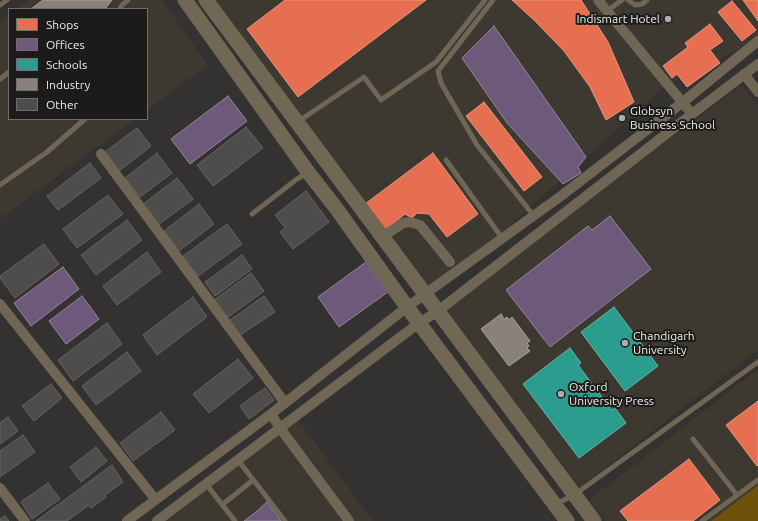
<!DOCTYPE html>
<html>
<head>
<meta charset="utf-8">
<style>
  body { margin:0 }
  #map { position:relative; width:758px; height:521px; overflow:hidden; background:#343230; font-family:Ubuntu,sans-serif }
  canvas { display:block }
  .legend { position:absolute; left:8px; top:8px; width:140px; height:112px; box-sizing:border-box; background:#1c1b19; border:1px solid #706f6d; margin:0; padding:5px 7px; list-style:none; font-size:12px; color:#efeeeb }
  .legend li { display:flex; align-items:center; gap:8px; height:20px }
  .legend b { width:20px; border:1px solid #706f6d }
</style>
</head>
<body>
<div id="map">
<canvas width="758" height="521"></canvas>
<ul class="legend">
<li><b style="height:11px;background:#e76f51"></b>Shops</li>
<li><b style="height:11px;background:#6d597a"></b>Offices</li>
<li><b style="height:11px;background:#2a9d8f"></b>Schools</li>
<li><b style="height:11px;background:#8a817c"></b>Industry</li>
<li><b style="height:11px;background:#4e4d4b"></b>Other</li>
</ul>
</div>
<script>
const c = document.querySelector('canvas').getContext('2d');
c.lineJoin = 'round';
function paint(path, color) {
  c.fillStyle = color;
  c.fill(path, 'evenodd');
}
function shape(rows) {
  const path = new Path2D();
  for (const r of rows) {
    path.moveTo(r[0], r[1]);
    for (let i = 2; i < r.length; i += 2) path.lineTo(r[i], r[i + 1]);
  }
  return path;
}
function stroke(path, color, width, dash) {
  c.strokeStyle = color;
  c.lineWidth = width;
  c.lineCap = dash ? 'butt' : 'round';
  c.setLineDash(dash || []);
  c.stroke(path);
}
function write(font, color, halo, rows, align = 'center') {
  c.font = font + ' Ubuntu,sans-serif';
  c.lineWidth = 4;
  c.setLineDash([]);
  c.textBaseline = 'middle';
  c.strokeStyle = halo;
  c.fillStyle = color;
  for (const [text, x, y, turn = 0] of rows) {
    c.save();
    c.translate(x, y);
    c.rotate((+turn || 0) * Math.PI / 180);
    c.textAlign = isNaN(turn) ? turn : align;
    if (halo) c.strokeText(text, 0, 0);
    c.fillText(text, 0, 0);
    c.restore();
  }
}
const built = shape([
  [29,0,162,0,208,65,147,110,147,9,17,9],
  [213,0,758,0,758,39,668,84,432,295],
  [9,15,9,119,135,119,0,219,0,22],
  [742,85,758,107,758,350,580,487,438,311],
  [758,369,758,521,605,521,589,500],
  [298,420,373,521,165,521]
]);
const green = shape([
  [758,485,758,521,711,521]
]);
const shops = shape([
  [285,0,426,0,298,97,247,29,285,0],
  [512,0,581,0,608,42,634,102,606,120,590,87,564,51,535,21,512,0],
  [743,0,758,0,758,21,743,0],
  [732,1,756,30,742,41,718,12,732,1],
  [710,24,723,41,710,50,720,63,687,87,677,74,672,78,663,66,688,47,685,43,710,24],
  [484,102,542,177,524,191,466,116,484,102],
  [433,153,478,214,447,237,429,214,417,213,412,218,405,214,385,230,365,204,433,153],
  [758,401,758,465,757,466,726,425,758,401],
  [689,459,720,500,693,521,628,521,620,511,689,459]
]);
const offices = shape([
  [494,26,586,157,578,167,581,173,563,184,507,123,462,58,494,26],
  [228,96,247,121,190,164,171,139,228,96],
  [610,216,651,269,550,347,506,290,588,226,592,230,610,216],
  [366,262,388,292,339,327,318,297,366,262],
  [63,267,79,289,31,326,14,303,63,267],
  [82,296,99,319,66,344,49,321,82,296],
  [267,502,281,521,244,521,256,512,267,502]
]);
const schools = shape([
  [614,307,658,366,625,391,581,332,614,307],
  [570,348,581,363,578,365,612,410,615,408,626,423,579,458,523,384,570,348]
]);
const industry = shape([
  [43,0,112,0,105,9,31,9,43,0],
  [501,314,504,319,507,317,509,320,512,317,530,341,527,343,529,346,527,348,530,351,509,366,481,329,501,314]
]);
const building = shape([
  [246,127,263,148,213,186,197,165,246,127],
  [137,128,151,146,119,171,105,152,137,128],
  [157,153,172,173,140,197,125,178,157,153],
  [90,163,101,178,58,210,47,196,90,163],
  [177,178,193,199,158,225,142,205,177,178],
  [306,191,329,222,293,249,280,232,285,228,275,215,306,191],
  [108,195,123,214,77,248,63,229,108,195],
  [199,204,214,224,179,251,164,231,199,204],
  [127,220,142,240,96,275,81,255,127,220],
  [227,224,242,244,198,276,183,256,227,224],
  [44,244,59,264,15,298,0,278,0,276,44,244],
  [147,252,161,272,117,305,103,286,147,252],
  [242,255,252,269,215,296,205,282,242,255],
  [251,273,264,291,227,318,214,300,251,273],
  [264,296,275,312,240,335,230,320,264,296],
  [193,297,207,317,157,355,143,335,193,297],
  [107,323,122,344,73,381,58,360,107,323],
  [127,352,141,371,96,405,82,386,127,352],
  [238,359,253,378,209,413,193,394,238,359],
  [51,384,62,398,34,421,22,406,51,384],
  [265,388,274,400,249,419,240,406,265,388],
  [161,412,175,430,133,461,120,443,161,412],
  [8,417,18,431,0,444,0,423,8,417],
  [23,435,35,452,0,477,0,451,23,435],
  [96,447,107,461,81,482,70,467,96,447],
  [112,465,123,482,105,495,106,497,91,508,89,505,67,521,36,521,112,465],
  [48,483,60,499,32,519,21,502,48,483],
  [5,516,9,521,0,521,0,519,5,516]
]);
const service = shape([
  [493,0,438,71,441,83,477,145,534,216],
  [628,0,635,5,642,4,647,0],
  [0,5,7,0],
  [120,9,122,5,128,0],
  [607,11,622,0],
  [0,79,9,72],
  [299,121,364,77,381,100,436,62,485,0],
  [446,160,502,238],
  [0,185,47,152,85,119],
  [252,214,297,179,307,173],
  [693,439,737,495],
  [238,460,285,521],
  [206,484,235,521],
  [556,504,574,495,758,362],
  [222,505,253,480],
  [702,521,758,480]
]);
const minor = shape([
  [598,0,692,114],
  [744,74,758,92],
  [101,154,285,403],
  [382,237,403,223,410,222,420,225,450,262],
  [0,304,155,499],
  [271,414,280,428,349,521],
  [0,488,25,521],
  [127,521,271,414,407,307,561,196,683,102,758,41],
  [157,521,419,323,438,311,692,114,758,64]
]);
const secondary = shape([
  [185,0,308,172,336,208,407,307,567,521],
  [206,0,594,521]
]);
const markers = [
  [668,19,4,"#aeacaa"],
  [622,118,4,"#aeacaa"],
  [625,343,4,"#aeacaa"],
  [561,394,4,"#aeacaa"]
];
const poiNames = [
  ["Indismart Hotel",660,19,"right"],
  ["Globsyn",630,111],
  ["Business School",630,125],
  ["Chandigarh",633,336],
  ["University",633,350],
  ["Oxford",569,387],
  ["University Press",569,401]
];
paint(built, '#3e3930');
paint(green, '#6b5109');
paint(shops, '#e76f51');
stroke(shops, '#e9957f', 1);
paint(offices, '#6d597a');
stroke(offices, '#94869c', 1);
paint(schools, '#2a9d8f');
stroke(schools, '#65b5ab', 1);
paint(industry, '#8a817c');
stroke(industry, '#a8a29d', 1);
paint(building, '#4e4d4b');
stroke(building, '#666462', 1);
stroke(service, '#6f6655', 5);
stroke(minor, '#6f6655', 10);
stroke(secondary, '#706854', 15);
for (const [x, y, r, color] of markers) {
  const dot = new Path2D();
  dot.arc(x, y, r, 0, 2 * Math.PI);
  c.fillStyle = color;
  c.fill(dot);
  stroke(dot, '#1c1b19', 1.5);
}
write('12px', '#efeeeb', '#1c1b19', poiNames, 'left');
</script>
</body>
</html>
